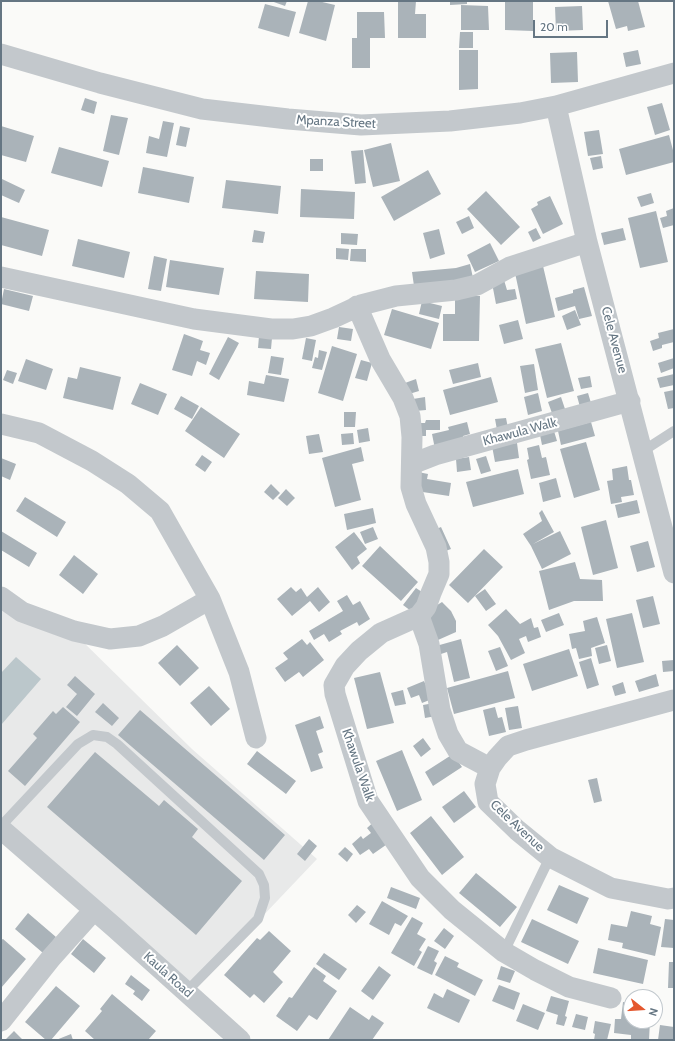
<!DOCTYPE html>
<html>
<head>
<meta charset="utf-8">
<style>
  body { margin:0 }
  #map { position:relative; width:675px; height:1041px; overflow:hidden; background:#fafaf8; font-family:Cabin,sans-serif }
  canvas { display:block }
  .frame { position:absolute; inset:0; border:2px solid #657683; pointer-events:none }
  .north { position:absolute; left:623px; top:989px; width:40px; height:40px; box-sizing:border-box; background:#fff; border:1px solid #c1c8cd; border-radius:50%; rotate:107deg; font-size:11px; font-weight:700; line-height:16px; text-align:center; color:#657683 }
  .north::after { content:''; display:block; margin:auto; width:14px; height:18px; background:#e4572e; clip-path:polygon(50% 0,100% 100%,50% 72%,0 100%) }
  .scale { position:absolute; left:533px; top:20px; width:75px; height:18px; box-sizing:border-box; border:2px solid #657683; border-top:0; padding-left:5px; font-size:12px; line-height:14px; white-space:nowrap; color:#657683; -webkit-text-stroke:3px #fff; paint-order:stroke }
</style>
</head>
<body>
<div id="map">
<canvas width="675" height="1041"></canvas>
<div class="frame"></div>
<div class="north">N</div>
<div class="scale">20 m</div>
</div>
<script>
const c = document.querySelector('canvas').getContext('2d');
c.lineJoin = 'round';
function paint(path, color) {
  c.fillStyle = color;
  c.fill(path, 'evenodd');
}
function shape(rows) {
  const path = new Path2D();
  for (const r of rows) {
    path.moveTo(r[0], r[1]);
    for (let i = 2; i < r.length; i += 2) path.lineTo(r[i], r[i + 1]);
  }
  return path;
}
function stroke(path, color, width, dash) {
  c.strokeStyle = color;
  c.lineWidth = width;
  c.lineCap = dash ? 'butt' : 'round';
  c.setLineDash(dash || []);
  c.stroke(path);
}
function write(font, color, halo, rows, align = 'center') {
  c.font = font + ' Cabin,sans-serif';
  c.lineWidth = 4;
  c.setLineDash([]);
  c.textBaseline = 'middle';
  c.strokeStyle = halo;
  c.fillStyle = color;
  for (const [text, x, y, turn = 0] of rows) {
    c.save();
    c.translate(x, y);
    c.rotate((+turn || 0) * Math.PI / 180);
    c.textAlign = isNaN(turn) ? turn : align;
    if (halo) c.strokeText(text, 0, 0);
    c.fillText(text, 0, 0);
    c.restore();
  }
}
const built = shape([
  [1,598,73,632,192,749,317,859,259,920,186,992,1,830]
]);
const water = shape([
  [16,657,41,679,1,725,1,673]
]);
const building = shape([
  [271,1,287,1,285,6],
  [308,1,318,1,335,5,326,41,299,33],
  [398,1,416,1,415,14,426,14,426,38,398,38],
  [450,1,467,1,467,4,450,5],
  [505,1,533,1,533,31,505,30],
  [608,1,638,1,645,27,628,31,627,26,616,29],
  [265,4,296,12,289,37,258,28],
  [461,5,488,6,489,30,461,30],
  [582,6,583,30,556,31,555,7],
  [357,12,384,12,385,38,370,38,370,68,352,68,352,38,357,38],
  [460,32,473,32,473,48,459,48],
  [459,50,478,50,478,89,459,90],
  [638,50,641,64,626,67,623,53],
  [577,52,578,82,551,83,550,53],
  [85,98,97,102,94,114,81,110],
  [662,103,670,130,655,135,647,107],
  [111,115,128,118,119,155,103,151],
  [163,121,174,123,167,157,146,153,149,136,159,139],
  [1,126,34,136,26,162,1,155],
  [180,126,190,128,186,147,176,145],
  [599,130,603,154,588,156,584,132],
  [669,135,674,154,674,162,626,175,619,149],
  [391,143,400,181,373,187,364,150],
  [59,147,109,161,102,187,51,173],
  [363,150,366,183,355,184,351,151],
  [601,156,603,168,593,170,590,158],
  [310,159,323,159,323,171,310,171],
  [143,167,194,177,189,203,138,193],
  [428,170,441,194,394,221,381,197],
  [2,179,25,190,19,203,1,195],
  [226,180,281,186,278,214,222,208],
  [301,189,355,192,354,219,300,217],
  [486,191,520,227,501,245,467,209],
  [651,193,654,203,641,207,637,197],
  [550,196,563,224,543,234,531,209,538,205,537,202],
  [674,208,674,225,663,228,660,218,667,216,666,211],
  [656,211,668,262,640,268,628,218],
  [469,216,474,228,462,234,456,222],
  [1,217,49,230,42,256,1,245],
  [536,228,541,238,533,242,528,232],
  [623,228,626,240,604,245,601,233],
  [439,229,445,254,430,259,423,233],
  [254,230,265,232,263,243,252,242],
  [341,233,358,234,357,245,341,244],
  [78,239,130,252,124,278,72,266],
  [490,243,499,261,475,272,467,255],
  [336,248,349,249,348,260,336,259],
  [351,249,366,249,366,262,350,261],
  [154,256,167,259,161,291,148,289],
  [170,260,224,268,219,295,166,287],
  [470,264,473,278,414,286,412,272,456,268],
  [543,266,555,317,526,324,515,273],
  [256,271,309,274,308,302,254,299],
  [504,280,507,290,515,289,517,299,496,304,492,283],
  [584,287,592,316,579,319,575,306,558,311,555,298,573,293,573,290],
  [4,289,33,296,29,311,1,304],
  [455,295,480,296,479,341,443,341,443,314,455,314],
  [422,301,442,306,439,319,419,314],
  [392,309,439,323,431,349,384,335],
  [575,310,581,325,567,330,562,316],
  [518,320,523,339,504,344,499,325],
  [339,327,353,329,351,341,337,339],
  [674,329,674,342,662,345,662,348,653,351,650,341,659,338,658,333],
  [184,334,203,341,200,350,210,353,206,365,197,361,192,376,172,370],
  [259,336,272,338,271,349,258,348],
  [228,337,239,343,219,380,209,374],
  [306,338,316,340,312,361,302,359],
  [561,343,574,391,547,398,535,349],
  [332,346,357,354,343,401,318,393],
  [319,350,327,352,322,370,312,368,315,357,318,358],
  [271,356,284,358,281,375,268,373],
  [674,358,674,368,661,373,658,363],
  [26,359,53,369,46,390,18,381],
  [361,360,372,363,367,381,355,378],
  [478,363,481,377,453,384,449,370],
  [534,364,538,390,525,393,520,366],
  [80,367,121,377,113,410,63,398,68,377,77,379],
  [7,370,17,373,13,384,3,380],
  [674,374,674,385,660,388,657,378],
  [266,375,289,379,284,402,247,395,249,381,264,384],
  [590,376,592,387,581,389,578,378],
  [491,377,498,402,450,415,443,390],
  [416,379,419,391,409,394,405,383],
  [140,383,167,394,158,415,131,404],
  [674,390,674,408,668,409,664,392],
  [538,393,542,411,528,415,524,397],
  [588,393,591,403,580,407,577,396],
  [181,396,199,406,192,419,174,409],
  [425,397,426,410,415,411,413,399],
  [561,397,566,412,553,416,548,402],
  [201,407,240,434,224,458,185,431],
  [344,412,356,412,355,427,344,427],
  [506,418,508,428,497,430,495,419],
  [426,420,440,420,440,430,426,430,426,436,415,436,415,423,425,423],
  [467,422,470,434,463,436,463,439,435,449,432,434,449,430,448,427],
  [591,422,595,436,561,445,558,431],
  [368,428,370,441,359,443,357,430],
  [554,431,557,441,542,445,540,435],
  [353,433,354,444,342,445,341,434],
  [319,434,323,452,309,454,306,436],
  [586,442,600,490,574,498,560,449],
  [517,443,519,458,495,462,492,446],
  [539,445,542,458,546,457,550,475,531,479,527,460,529,459,527,448],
  [361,447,364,461,352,464,361,500,335,507,322,458],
  [202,455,212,462,205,472,195,465],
  [486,456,491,471,481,474,476,459],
  [469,457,471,470,457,472,456,459],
  [1,458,16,464,10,480,1,476],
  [627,466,629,480,631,480,634,495,621,497,622,502,611,504,607,481,613,480,612,469],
  [518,469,524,494,473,507,466,482],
  [418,472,428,474,427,479,451,483,449,496,416,491],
  [556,478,561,497,543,502,539,483],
  [271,484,280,493,273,500,264,492],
  [286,489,295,498,287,506,278,498],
  [25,497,66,522,57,537,16,511],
  [637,500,640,513,618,518,615,505],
  [373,508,376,523,347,530,344,514],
  [542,510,554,532,533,544,560,531,571,554,542,569,531,546,523,534,542,521,539,513],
  [606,520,618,568,593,575,581,527],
  [373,527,378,539,365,544,360,532],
  [441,527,451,549,440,553,430,532],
  [1,531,37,553,29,567,1,550],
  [354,532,367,549,357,557,360,563,352,570,335,547],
  [648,541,655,567,637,572,630,546],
  [380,546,418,582,401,601,362,566],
  [484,549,503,567,468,603,449,585],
  [74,555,98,574,83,594,59,575],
  [575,562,580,579,602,580,603,601,574,601,549,610,539,571],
  [291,587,296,592,301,588,307,597,318,587,330,602,319,612,310,601,292,616,277,599],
  [416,588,425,594,411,611,403,605],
  [485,589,496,604,486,611,475,596],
  [347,595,353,605,360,601,370,619,359,626,357,622,340,631,342,634,329,642,324,634,314,640,309,631,343,611,337,601],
  [653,596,660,624,643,628,636,600],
  [442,602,451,611,456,621,456,632,438,640,423,614],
  [506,609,520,624,531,618,534,628,538,627,541,637,528,642,526,636,519,639,525,653,511,660,498,636,488,625],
  [559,613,564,625,546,632,541,620],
  [632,613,644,662,617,668,606,619],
  [597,617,605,643,591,648,592,656,579,659,576,648,572,649,569,634,585,631,583,621],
  [302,639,307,645,310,642,324,660,303,677,299,672,285,682,275,668,288,659,283,653],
  [461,639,470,678,454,682,447,652,438,655,436,646],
  [177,645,199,668,180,686,158,663],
  [607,645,611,661,599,664,595,648],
  [500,647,508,666,496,671,488,651],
  [569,649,578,676,532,691,523,664],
  [591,658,599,685,587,689,579,662],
  [674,660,674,671,663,672,662,661],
  [508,671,515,698,454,714,447,688],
  [380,672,394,723,367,729,354,678],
  [656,674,659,686,639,692,635,681],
  [75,676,95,694,77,716,66,707,77,694,67,685],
  [424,681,432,699,422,703,419,695,411,698,407,688],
  [623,682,626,693,615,696,612,686],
  [209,686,230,709,211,726,190,703],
  [403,690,406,704,395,706,391,693],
  [103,703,119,718,112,726,95,712],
  [434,703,436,716,425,718,423,705],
  [518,706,522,728,509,730,505,708],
  [63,707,80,722,25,786,8,771,37,738,33,734,53,711,56,714],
  [495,707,498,718,502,717,506,732,489,736,483,710],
  [140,710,285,835,264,860,118,735],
  [320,716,324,728,316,731,323,752,318,754,323,768,311,772,295,725],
  [423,738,431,749,421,757,413,746],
  [402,750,422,800,397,811,376,761],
  [257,751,296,781,286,794,247,764],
  [95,752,159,806,164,800,198,829,192,837,242,881,196,935,47,807],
  [453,754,462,767,433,786,425,772],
  [597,778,602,801,594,803,588,780],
  [464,791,476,807,454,823,442,807],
  [431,816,464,857,442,875,410,833],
  [377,819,393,840,373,854,369,849,360,855,352,844,361,836,363,839,371,833,367,828],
  [309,839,317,846,305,861,297,854],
  [345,847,353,854,347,862,338,854],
  [476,873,517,907,500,927,459,893],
  [559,885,589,898,577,924,547,910],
  [391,887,420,898,416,909,387,898],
  [382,901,408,916,401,926,395,923,389,935,369,924],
  [357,905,366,912,356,923,348,915],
  [631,911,652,916,650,924,661,927,655,956,622,948,623,943,608,940,611,924,627,927],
  [28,913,56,937,43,953,15,929],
  [412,917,423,923,417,934,426,939,419,950,422,952,414,966,391,953],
  [532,919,579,941,568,964,521,942],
  [665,919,674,920,674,948,661,947],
  [444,928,454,936,445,949,434,941],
  [269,931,291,951,273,972,283,982,264,1003,254,994,250,998,224,975,257,938,260,940],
  [3,939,26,959,1,988,1,940],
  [83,939,106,958,94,973,71,954],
  [428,946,439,951,434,961,437,963,432,975,417,968],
  [598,948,648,960,643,984,593,973],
  [324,953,347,969,339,980,316,964],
  [445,956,459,963,457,967,483,980,475,996,435,975],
  [669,962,674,962,674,988,668,988],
  [379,966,391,975,373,1000,361,991],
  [501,966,515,971,510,983,497,979],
  [314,967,326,976,323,981,337,991,317,1020,309,1015,297,1031,276,1016,289,997,292,998],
  [131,975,150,990,142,1001,133,994,135,991,125,984],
  [499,985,520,993,514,1010,492,1001],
  [56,986,80,1006,51,1040,46,1040,25,1022],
  [447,989,470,1000,459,1023,427,1008,434,993,443,998],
  [112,994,156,1031,148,1040,95,1040,85,1031,102,1011,100,1009],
  [551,996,569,1001,565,1016,567,1017,564,1026,556,1024,558,1015,546,1011],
  [623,1002,631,1003,631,1021,650,1021,649,1040,631,1040,631,1035,614,1033,615,1019,621,1019],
  [523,1004,545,1013,538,1030,516,1021],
  [350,1007,369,1020,372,1015,384,1023,372,1040,328,1040],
  [576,1014,588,1017,585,1030,572,1027],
  [595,1021,611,1024,607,1040,594,1040,595,1034,593,1033],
  [660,1025,674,1027,674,1040,658,1040],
  [14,1031,23,1040,5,1040],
  [71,1034,73,1040,56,1040]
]);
const lane = shape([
  [643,451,674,431],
  [1,826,78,744,93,735,107,737,117,744,259,874,264,885,265,898,258,919,187,991],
  [504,952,550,857]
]);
const street = shape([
  [1,54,100,83,202,109,288,119,361,125,450,121,520,113,556,106,674,73],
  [556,106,587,242,674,573],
  [1,277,194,319,271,329,293,329,311,326,333,318,361,305,396,296,456,290,477,285,510,267,587,242],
  [357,306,380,359,403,398,410,416,412,437,411,487,416,504,436,547,439,562,439,574,431,593,426,607,419,616,381,633,359,651,345,666,334,685,335,694,368,801,420,878,452,910,504,952,535,970,569,987,611,998],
  [1,424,39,433,92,461,128,484,160,511,210,599,239,672,256,738],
  [412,464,435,455,630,401],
  [1,597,22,612,74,631,110,639,139,636,163,626,210,599],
  [419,616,429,644,440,710,448,734,458,751,490,768],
  [674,700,526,740,508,746,497,758,490,768,485,784,488,802,517,830,550,857,611,888,668,899,674,898],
  [1,829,114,927,240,1040],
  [1,1021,51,958,94,910]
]);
const streetNames = [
  ["Mpanza Street",336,122,3],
  ["Cele Avenue",614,340,75],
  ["Khawula Walk",520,432,-15],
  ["Khawula Walk",358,765,71],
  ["Cele Avenue",517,826,43],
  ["Kaula Road",168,975,42]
];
paint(built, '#e8e9e9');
paint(water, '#bbc7cb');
paint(building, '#aab3b9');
stroke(lane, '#c3c8cc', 10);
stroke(street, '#c3c8cc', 21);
write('13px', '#657683', '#fff', streetNames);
</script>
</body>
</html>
